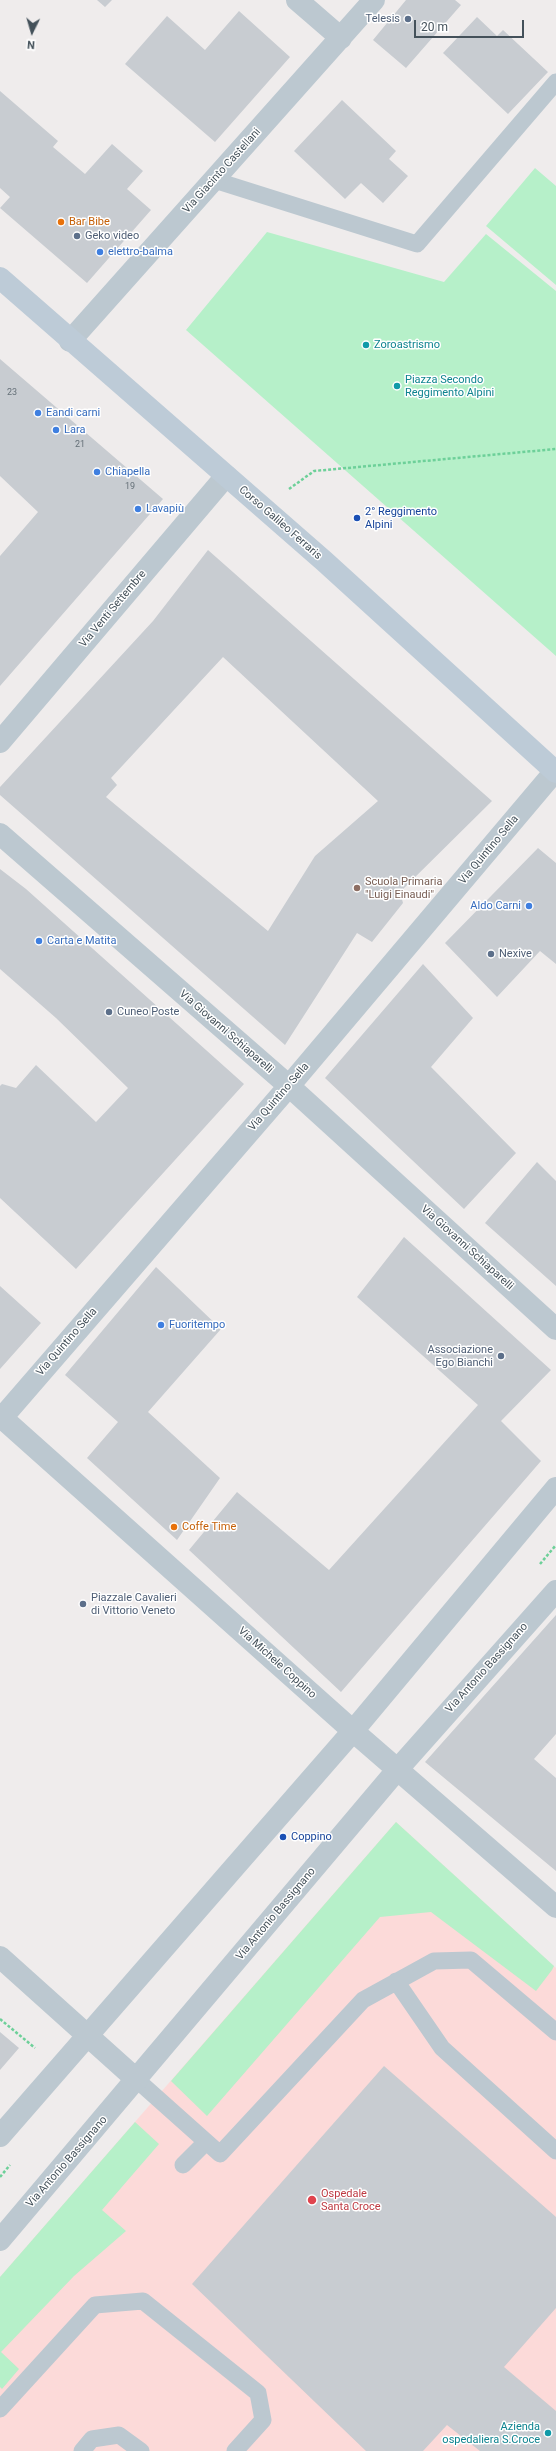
<!DOCTYPE html>
<html>
<head>
<meta charset="utf-8">
<style>
  body { margin:0 }
  #map { position:relative; width:556px; height:2451px; overflow:hidden; background:#efecec; font-family:Roboto,sans-serif }
  canvas { display:block }
  .north { position:absolute; left:12px; top:12px; width:40px; height:40px; -webkit-text-stroke:3px #fff; paint-order:stroke; rotate:185deg; font-size:11px; font-weight:700; line-height:16px; text-align:center; color:#44515a }
  .north::after { content:''; display:block; margin:auto; width:14px; height:18px; background:#44515a; clip-path:polygon(50% 0,100% 100%,50% 72%,0 100%) }
  .scale { position:absolute; left:414px; top:20px; width:110px; height:18px; box-sizing:border-box; border:2px solid #44515a; border-top:0; padding-left:5px; font-size:12px; line-height:14px; white-space:nowrap; color:#44515a; -webkit-text-stroke:3px #fff; paint-order:stroke }
</style>
</head>
<body>
<div id="map">
<canvas width="556" height="2451"></canvas>
<div class="north">N</div>
<div class="scale">20 m</div>
</div>
<script>
const c = document.querySelector('canvas').getContext('2d');
c.lineJoin = 'round';
function paint(path, color) {
  c.fillStyle = color;
  c.fill(path, 'evenodd');
}
function shape(rows) {
  const path = new Path2D();
  for (const r of rows) {
    path.moveTo(r[0], r[1]);
    for (let i = 2; i < r.length; i += 2) path.lineTo(r[i], r[i + 1]);
  }
  return path;
}
function stroke(path, color, width, dash) {
  c.strokeStyle = color;
  c.lineWidth = width;
  c.lineCap = dash ? 'butt' : 'round';
  c.setLineDash(dash || []);
  c.stroke(path);
}
function write(font, color, halo, rows, align = 'center') {
  c.font = font + ' Roboto,sans-serif';
  c.lineWidth = 3;
  c.setLineDash([]);
  c.textBaseline = 'middle';
  c.strokeStyle = halo;
  c.fillStyle = color;
  for (const [text, x, y, turn = 0] of rows) {
    c.save();
    c.translate(x, y);
    c.rotate((+turn || 0) * Math.PI / 180);
    c.textAlign = isNaN(turn) ? turn : align;
    if (halo) c.strokeText(text, 0, 0);
    c.fillText(text, 0, 0);
    c.restore();
  }
}
const medical = shape([
  [396,1822,556,1968,556,2451,0,2451,0,2277]
]);
const green = shape([
  [535,168,556,186,556,285,486,226],
  [267,232,444,282,486,234,556,291,556,656,186,330],
  [396,1822,554,1966,552,1970,536,1991,431,1912,380,1917,207,2116,171,2081],
  [135,2122,159,2144,102,2210,126,2231,74,2276,1,2352,19,2369,2,2389,0,2387,0,2277]
]);
const building = shape([
  [97,0,112,0,105,7],
  [406,0,455,0,461,5,406,68,373,40],
  [239,11,290,57,215,142,125,64,167,16,205,50],
  [477,17,497,36,503,30,548,72,508,114,443,53],
  [0,91,58,141,53,147,85,174,112,144,143,171,127,189,151,210,87,283,0,208,10,197,0,188],
  [342,100,396,151,389,159,408,176,383,203,361,183,345,199,294,151],
  [0,359,163,499,0,686,0,556,38,512,0,476],
  [208,550,492,801,400,892,403,903,372,942,357,933,285,1045,0,795,0,787,153,621],
  [223,657,378,801,315,856,268,931,106,797,117,785,111,778],
  [538,848,556,863,556,964,540,951,497,997,445,943],
  [0,869,26,889,244,1084,76,1269,0,1198,0,1086,2,1084,16,1088,36,1065,96,1122,128,1088,56,1018,0,969],
  [423,964,473,1018,431,1067,516,1153,464,1209,325,1078],
  [537,1162,556,1181,556,1286,485,1223],
  [404,1237,551,1370,501,1421,541,1461,341,1692,189,1550,237,1492,329,1570,478,1405,357,1297],
  [156,1267,221,1329,148,1412,220,1478,177,1540,87,1458,118,1422,65,1375],
  [0,1286,41,1323,0,1369],
  [556,1615,556,1734,534,1759,556,1778,556,1871,425,1762],
  [0,2032,19,2048,0,2070],
  [384,2066,556,2217,556,2308,504,2367,556,2411,556,2451,480,2451,447,2425,423,2451,366,2451,192,2284]
]);
const path = shape([
  [289,489,314,471,556,449],
  [540,1564,556,1545],
  [0,2019,35,2048],
  [0,2177,10,2165]
]);
const lane = shape([
  [214,180,417,244,556,82],
  [396,1981,442,2048,556,2151],
  [137,2080,220,2154,363,2000,434,1961,471,1960,556,2032],
  [183,2165,206,2142],
  [0,2409,95,2305,143,2301,258,2393,263,2420,235,2451],
  [82,2451,92,2439,119,2435,141,2451]
]);
const street = shape([
  [297,0,341,38],
  [70,341,374,0],
  [0,742,226,476],
  [0,834,289,1086,556,1329],
  [0,1416,353,1731,556,1907],
  [0,1420,289,1086,556,770],
  [0,1957,137,2080],
  [0,2136,353,1731,556,1488],
  [0,2240,397,1770,556,1591]
]);
const secondary = shape([
  [0,278,324,561,556,772]
]);
const markers = [
  [408,19,4,"#5c6f8a"],
  [61,222,4,"#e8710a"],
  [77,236,4,"#5c6f8a"],
  [100,252,4,"#3f7fe0"],
  [366,345,4,"#0f9aa8"],
  [397,386,4,"#0f9aa8"],
  [38,413,4,"#3f7fe0"],
  [56,430,4,"#3f7fe0"],
  [97,472,4,"#3f7fe0"],
  [138,509,4,"#3f7fe0"],
  [357,518,4,"#1a4fb4"],
  [357,888,4,"#8d6e63"],
  [529,906,4,"#3f7fe0"],
  [39,941,4,"#3f7fe0"],
  [491,954,4,"#5c6f8a"],
  [109,1012,4,"#5c6f8a"],
  [161,1325,4,"#3f7fe0"],
  [501,1356,4,"#5c6f8a"],
  [174,1527,4,"#e8710a"],
  [83,1604,4,"#5c6f8a"],
  [283,1837,4,"#1a4fb4"],
  [312,2200,5,"#e0444e"],
  [548,2433,4,"#0f9aa8"]
];
const numberNames = [
  ["23",12,393],
  ["21",80,445],
  ["19",130,487]
];
const serviceNames = [
  ["Telesis",400,19,"right"],
  ["Geko video",85,236],
  ["Nexive",499,954],
  ["Cuneo Poste",117,1012],
  ["Associazione",493,1350,"right"],
  ["Ego Bianchi",493,1363,"right"],
  ["Piazzale Cavalieri",91,1598],
  ["di Vittorio Veneto",91,1611]
];
const streetNames = [
  ["Via Giacinto Castellani",222,171,-48],
  ["Corso Galileo Ferraris",280,523,41],
  ["Via Venti Settembre",113,609,-50],
  ["Via Quintino Sella",489,850,-50],
  ["Via Giovanni Schiaparelli",226,1032,41],
  ["Via Quintino Sella",279,1097,-49],
  ["Via Giovanni Schiaparelli",467,1248,42],
  ["Via Quintino Sella",67,1342,-49],
  ["Via Michele Coppino",277,1663,42],
  ["Via Antonio Bassignano",487,1668,-48],
  ["Via Antonio Bassignano",276,1914,-50],
  ["Via Antonio Bassignano",67,2162,-49]
];
const foodNames = [
  ["Bar Bibe",69,222],
  ["Coffe Time",182,1527]
];
const shopNames = [
  ["elettro-balma",108,252],
  ["Eandi carni",46,413],
  ["Lara",64,430],
  ["Chiapella",105,472],
  ["Lavapiù",146,509],
  ["Aldo Carni",521,906,"right"],
  ["Carta e Matita",47,941],
  ["Fuoritempo",169,1325]
];
const cultureNames = [
  ["Zoroastrismo",374,345],
  ["Piazza Secondo",405,380],
  ["Reggimento Alpini",405,393],
  ["Azienda",540,2427,"right"],
  ["ospedaliera S.Croce",540,2440,"right"]
];
const transitNames = [
  ["2° Reggimento",365,512],
  ["Alpini",365,525],
  ["Coppino",291,1837]
];
const educationNames = [
  ["Scuola Primaria",365,882],
  ["\"Luigi Einaudi\"",365,895]
];
const healthNames = [
  ["Ospedale",321,2194],
  ["Santa Croce",321,2207]
];
paint(medical, '#fcdad9');
paint(green, '#b6f0c9');
paint(building, '#c8ccd1');
stroke(path, '#6dd099', 2.5, [3, 2]);
stroke(lane, '#bcc8d0', 17);
stroke(street, '#bcc8d0', 22);
stroke(secondary, '#bdcbd7', 22);
for (const [x, y, r, color] of markers) {
  const dot = new Path2D();
  dot.arc(x, y, r, 0, 2 * Math.PI);
  c.fillStyle = color;
  c.fill(dot);
  stroke(dot, '#fff', 1.5);
}
write('9px', '#657078', null, numberNames);
write('11px', '#4e5e75', '#fff', serviceNames, 'left');
write('11px', '#44515a', '#fff', streetNames);
write('11px', '#c56008', '#fff', foodNames, 'left');
write('11px', '#366cbe', '#fff', shopNames, 'left');
write('11px', '#0d838f', '#fff', cultureNames, 'left');
write('11px', '#164399', '#fff', transitNames, 'left');
write('11px', '#785e54', '#fff', educationNames, 'left');
write('11px', '#be3a42', '#fff', healthNames, 'left');
</script>
</body>
</html>
